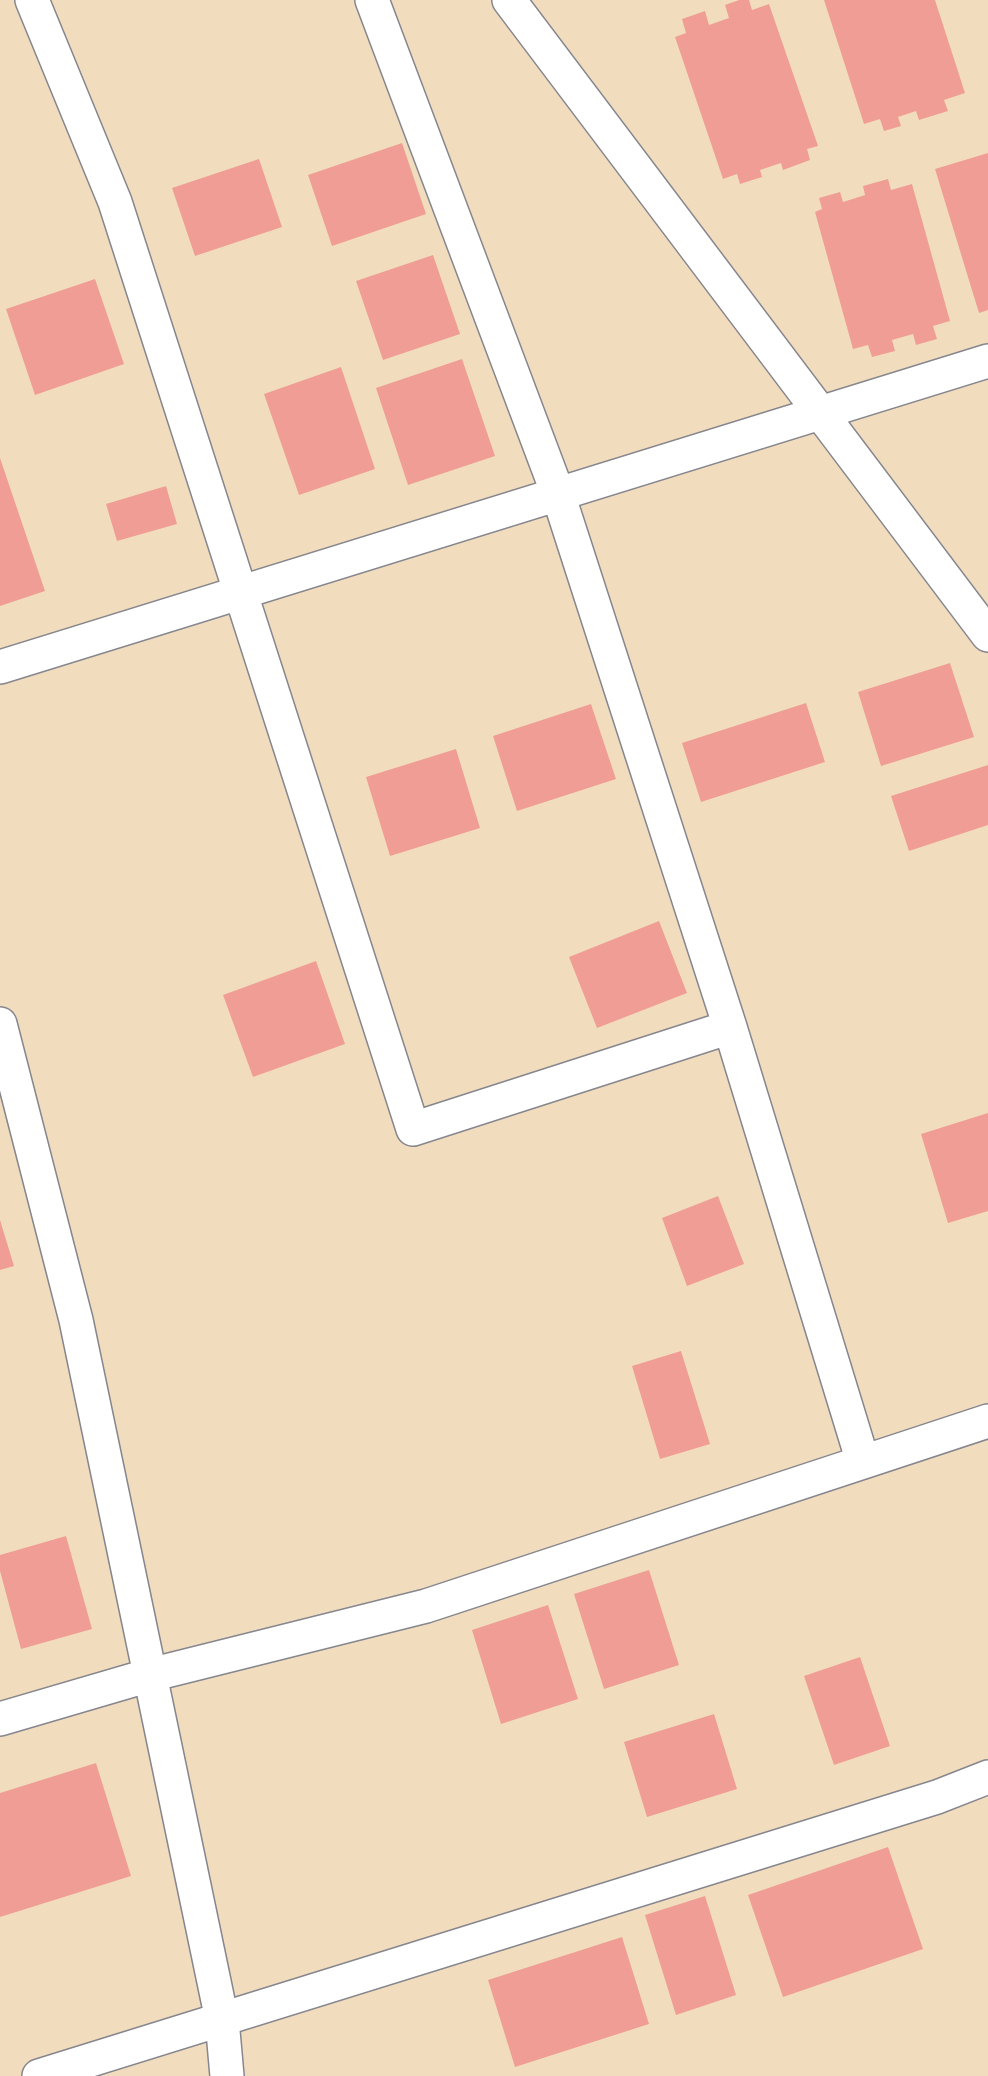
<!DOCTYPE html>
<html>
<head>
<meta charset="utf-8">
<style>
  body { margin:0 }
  canvas { display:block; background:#f1ddbe }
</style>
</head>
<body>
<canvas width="988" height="2076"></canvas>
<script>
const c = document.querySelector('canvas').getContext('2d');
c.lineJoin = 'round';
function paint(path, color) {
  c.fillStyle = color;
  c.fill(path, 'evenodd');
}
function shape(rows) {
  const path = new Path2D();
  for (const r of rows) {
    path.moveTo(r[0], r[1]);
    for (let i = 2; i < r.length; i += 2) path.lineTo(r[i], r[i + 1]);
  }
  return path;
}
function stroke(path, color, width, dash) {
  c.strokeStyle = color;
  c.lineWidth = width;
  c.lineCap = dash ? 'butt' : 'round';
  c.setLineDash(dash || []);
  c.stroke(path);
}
const building = shape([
  [739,0,749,0,752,10,769,4,818,146,807,149,810,160,783,170,781,163,760,170,762,177,740,184,737,174,723,179,675,37,686,33,682,19,705,11,709,25,729,18,725,5],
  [824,0,935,0,965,93,944,100,948,111,919,120,916,111,898,117,901,126,884,131,880,119,864,124],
  [402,143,426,214,332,246,308,175],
  [988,153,988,310,979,313,935,169],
  [259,159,282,227,195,256,172,188],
  [888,179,891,190,912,184,950,321,933,326,937,339,916,345,913,334,892,340,895,351,872,357,868,345,853,349,815,212,822,209,819,198,840,192,843,202,865,195,863,186],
  [433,255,460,334,383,360,356,281],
  [95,279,124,364,35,395,6,309],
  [462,359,495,456,408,485,376,388],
  [341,367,375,469,299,495,264,394],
  [0,458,45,591,0,606],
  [166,486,177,524,117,541,106,504],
  [950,663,974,737,881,766,858,692],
  [806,703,825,762,701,802,682,743],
  [591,704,616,779,517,811,493,736],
  [456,749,480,828,390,856,366,777],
  [988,765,988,825,909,851,891,796],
  [659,921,687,993,597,1028,569,957],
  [316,961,345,1044,253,1077,223,995],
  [988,1113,988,1211,948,1223,921,1134],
  [718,1196,744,1264,687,1286,662,1218],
  [0,1220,14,1266,0,1270],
  [681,1351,710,1444,660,1459,632,1366],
  [66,1536,92,1629,21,1649,0,1571,0,1555],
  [649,1570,679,1665,604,1689,574,1594],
  [548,1605,578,1699,501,1724,472,1630],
  [860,1657,890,1746,834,1765,804,1676],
  [714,1714,737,1789,647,1817,624,1742],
  [96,1763,131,1876,0,1917,0,1793],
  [888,1847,923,1949,783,1997,748,1895],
  [705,1896,736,1995,676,2015,645,1915],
  [622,1937,649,2024,515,2067,488,1980]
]);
const minor = shape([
  [32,0,115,202,413,1129,730,1027],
  [372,0,558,494,730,1027,863,1462],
  [509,0,988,635],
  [0,667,988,361],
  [0,1024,76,1320,222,2020,227,2076],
  [0,1719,150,1675,426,1606,988,1421],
  [39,2076,937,1797,988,1777]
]);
paint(building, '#f09e95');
stroke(minor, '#86868e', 36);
stroke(minor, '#fff', 33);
</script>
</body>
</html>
